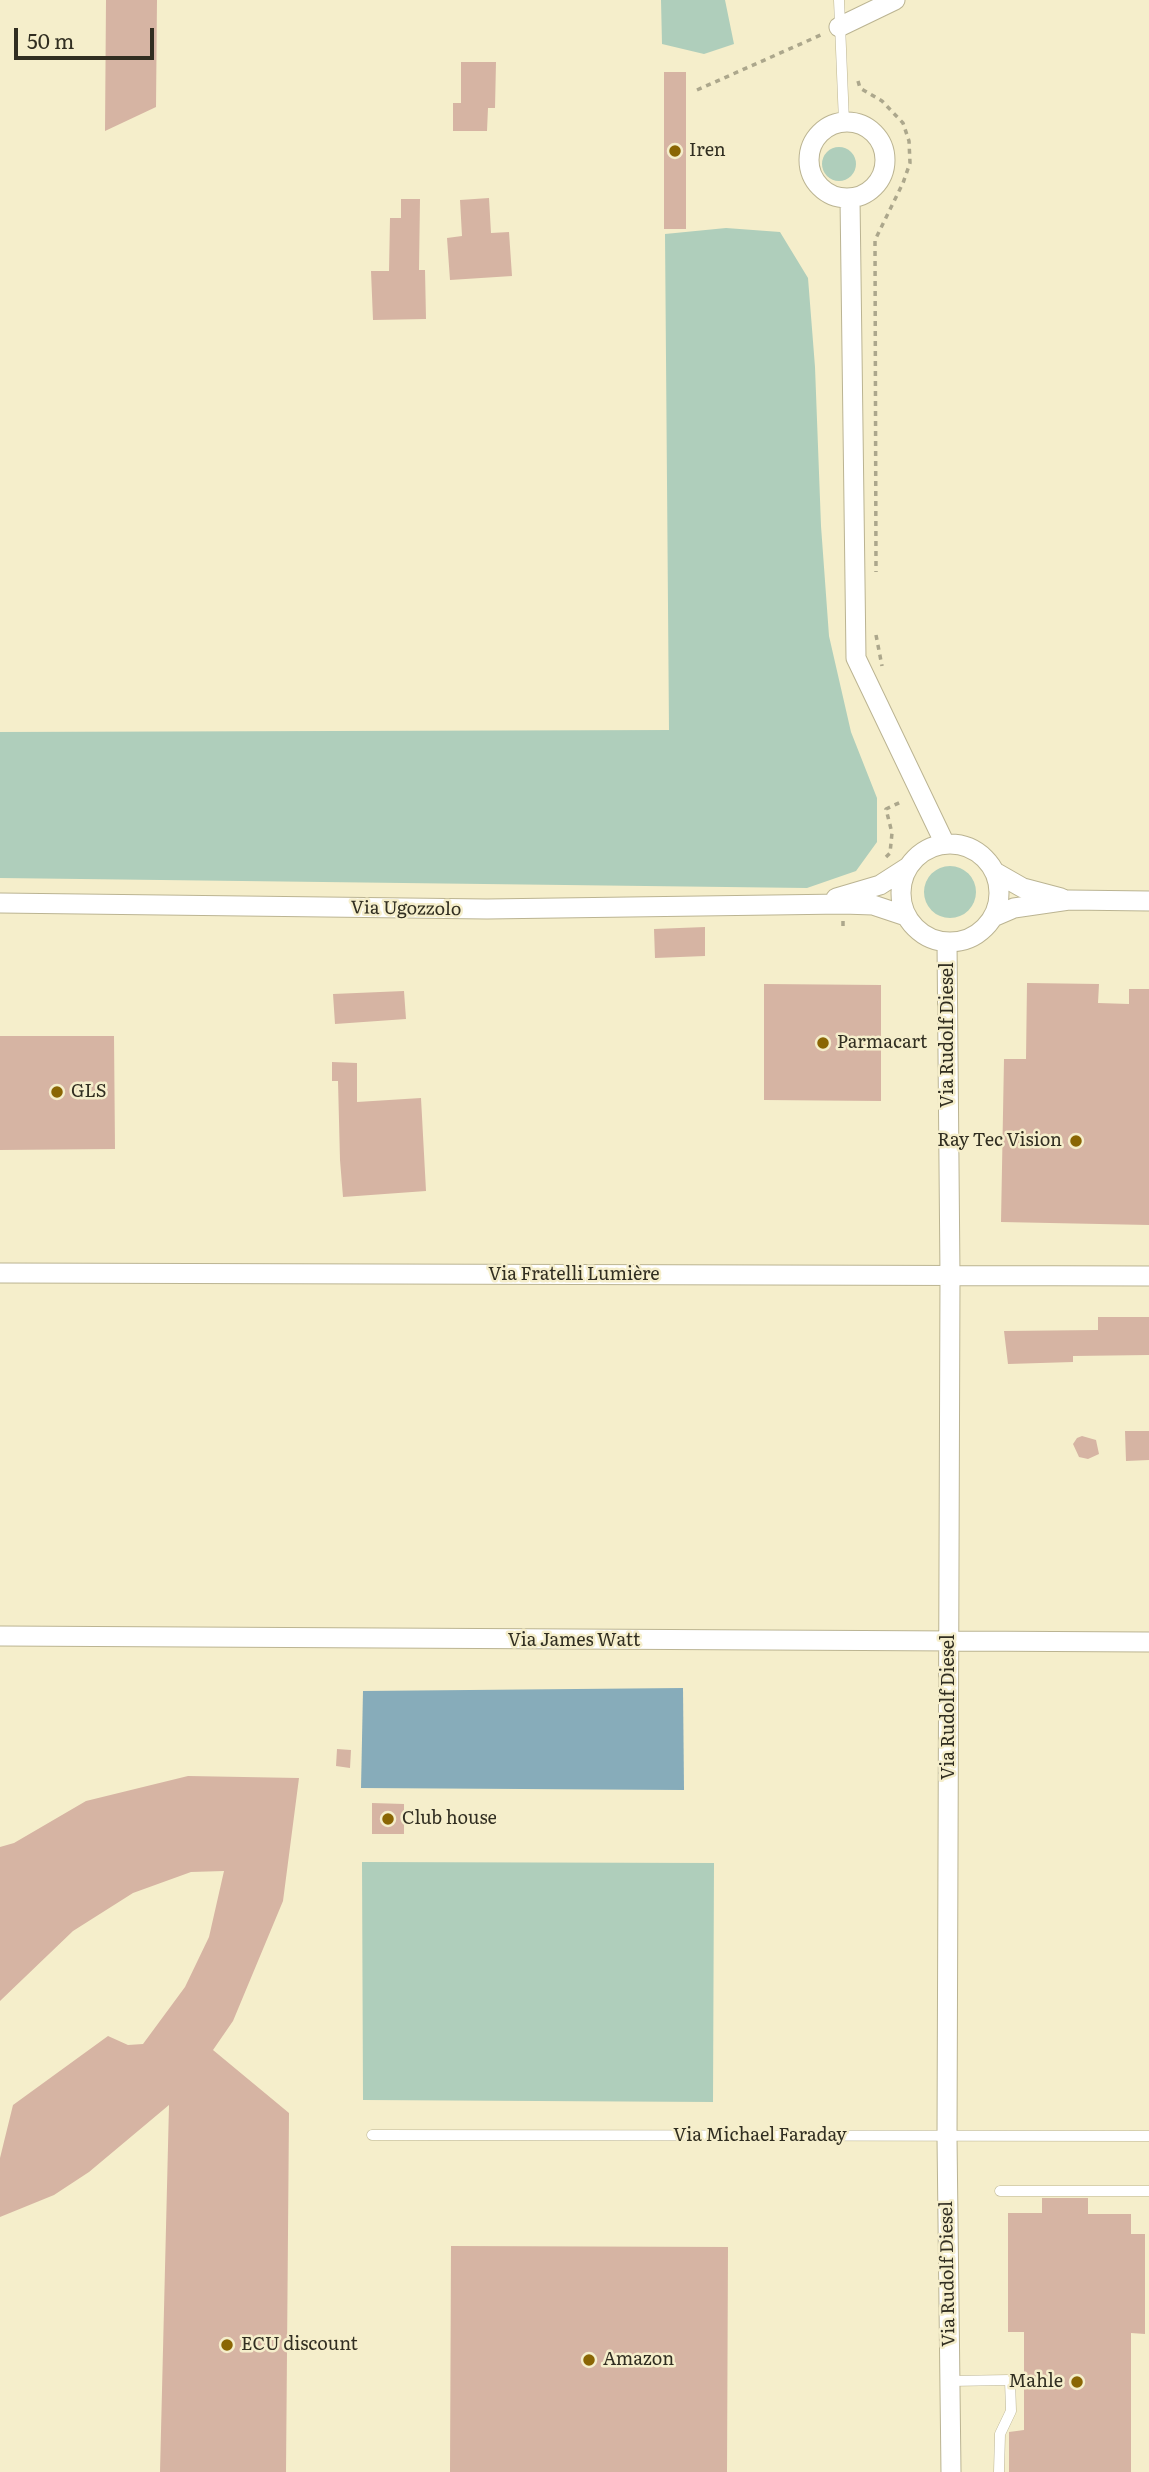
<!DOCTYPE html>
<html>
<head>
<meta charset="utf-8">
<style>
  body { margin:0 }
  #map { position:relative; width:1149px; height:2472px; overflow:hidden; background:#f5eecb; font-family:Literata,serif }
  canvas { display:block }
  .scale { position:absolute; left:14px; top:28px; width:140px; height:32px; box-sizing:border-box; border:4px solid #312e21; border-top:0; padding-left:9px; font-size:21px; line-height:24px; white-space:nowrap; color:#312e21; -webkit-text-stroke:5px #f5eecb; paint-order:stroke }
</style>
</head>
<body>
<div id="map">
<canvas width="1149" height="2472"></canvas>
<div class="scale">50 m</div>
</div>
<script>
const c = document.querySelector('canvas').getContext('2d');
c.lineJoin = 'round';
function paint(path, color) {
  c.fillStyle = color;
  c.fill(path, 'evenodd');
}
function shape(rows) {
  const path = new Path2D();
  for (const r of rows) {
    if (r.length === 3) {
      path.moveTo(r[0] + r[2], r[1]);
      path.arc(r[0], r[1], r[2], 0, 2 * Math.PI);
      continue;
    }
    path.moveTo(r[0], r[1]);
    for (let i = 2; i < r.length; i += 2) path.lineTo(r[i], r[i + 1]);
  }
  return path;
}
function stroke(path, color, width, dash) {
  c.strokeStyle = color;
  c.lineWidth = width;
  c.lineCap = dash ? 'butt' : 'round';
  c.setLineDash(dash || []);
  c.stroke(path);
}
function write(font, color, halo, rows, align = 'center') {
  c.font = font + ' Literata,serif';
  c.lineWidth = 5;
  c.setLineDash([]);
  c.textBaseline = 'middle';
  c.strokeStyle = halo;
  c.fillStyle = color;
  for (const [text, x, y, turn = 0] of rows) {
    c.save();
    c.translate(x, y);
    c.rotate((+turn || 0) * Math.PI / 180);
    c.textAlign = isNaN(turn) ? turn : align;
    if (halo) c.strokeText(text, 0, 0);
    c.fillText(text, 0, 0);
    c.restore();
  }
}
const green = shape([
  [661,0,725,0,734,44,704,54,662,44],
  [839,164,17],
  [726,228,780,232,808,278,815,367,821,526,829,636,851,732,877,798,877,842,856,871,807,888,0,878,0,732,669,730,665,234],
  [950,892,26],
  [362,1862,714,1863,713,2102,363,2100]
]);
const water = shape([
  [683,1688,684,1790,361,1788,363,1691]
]);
const building = shape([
  [106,0,157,0,156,107,105,131],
  [461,62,496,62,495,108,488,108,487,131,453,131,453,103,461,103],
  [664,72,686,72,686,229,664,229],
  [489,198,491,233,509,232,512,276,450,280,447,238,462,236,460,200],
  [401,199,420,199,419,270,425,270,426,319,373,320,371,271,389,271,390,218,401,218],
  [705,927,705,956,655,958,654,929],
  [1027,983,1099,984,1098,1003,1129,1004,1129,989,1149,989,1149,1225,1001,1222,1004,1059,1026,1059],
  [764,984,881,985,881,1101,764,1100],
  [404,991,406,1019,335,1024,333,994],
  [0,1036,114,1036,115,1149,0,1150],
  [332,1062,357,1063,357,1102,421,1098,426,1191,343,1197,340,1160,338,1081,332,1081],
  [1098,1317,1149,1317,1149,1355,1073,1356,1073,1362,1008,1364,1004,1331,1098,1330],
  [1125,1431,1149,1431,1149,1460,1126,1461],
  [1082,1436,1096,1440,1099,1454,1088,1459,1079,1457,1073,1444,1077,1438],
  [337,1749,351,1750,350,1768,336,1766],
  [188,1776,299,1778,283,1901,233,2021,213,2050,289,2113,286,2472,160,2472,169,2105,89,2172,54,2195,0,2217,0,2158,13,2105,108,2036,128,2045,143,2044,185,1987,209,1937,224,1871,191,1872,133,1893,73,1931,0,2001,0,1847,14,1843,86,1801],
  [372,1803,404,1804,404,1834,372,1834],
  [1042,2198,1088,2198,1088,2214,1131,2214,1131,2234,1145,2234,1145,2334,1131,2333,1131,2472,1009,2472,1009,2432,1024,2430,1024,2332,1008,2332,1008,2213,1042,2213],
  [451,2246,728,2247,727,2472,450,2472]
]);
const path = shape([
  [858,81,860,88,882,101,903,123,909,141,910,163,903,183,875,240,876,572],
  [697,90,823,34],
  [876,635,882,666],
  [886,857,890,853,892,833,886,809,903,801],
  [843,921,843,929]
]);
const lane = shape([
  [839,0,844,122],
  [372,2135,1149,2136],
  [1000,2191,1149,2191],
  [950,2381,1010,2380,1011,2411,1000,2434,999,2472]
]);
const street = shape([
  [839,27,895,0],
  [847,160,38],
  [850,198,856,658,945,844],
  [950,893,49],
  [995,872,1023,888,1061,898],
  [836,898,880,885,908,867],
  [0,903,487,909,843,904,873,905,906,916],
  [993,917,1014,908,1069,900,1149,901],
  [947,942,950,1276,947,2137,951,2472],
  [0,1273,1149,1276],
  [0,1636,1149,1642]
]);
const markers = [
  [675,151,7,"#8a6604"],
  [823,1043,7,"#8a6604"],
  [57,1092,7,"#8a6604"],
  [1076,1141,7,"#8a6604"],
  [388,1819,7,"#8a6604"],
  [227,2345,7,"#8a6604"],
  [589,2360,7,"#8a6604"],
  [1077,2382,7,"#8a6604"]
];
const poiNames = [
  ["Iren",689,151],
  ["Parmacart",837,1043],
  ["GLS",71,1092],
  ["Ray Tec Vision",1062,1141,"right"],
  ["Club house",402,1819],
  ["ECU discount",241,2345],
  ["Amazon",603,2360],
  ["Mahle",1063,2382,"right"]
];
const streetNames = [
  ["Via Ugozzolo",406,909,1],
  ["Via Rudolf Diesel",948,1035,-90],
  ["Via Fratelli Lumière",574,1275],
  ["Via James Watt",574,1641],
  ["Via Rudolf Diesel",949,1707,-90],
  ["Via Michael Faraday",760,2136],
  ["Via Rudolf Diesel",948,2274,-91]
];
paint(green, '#afcebb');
paint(water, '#87acba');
paint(building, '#d6b4a3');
stroke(lane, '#bbb492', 11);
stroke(street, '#bbb492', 21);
stroke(path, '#aca78c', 3.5, [5, 5]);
stroke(lane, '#fff', 10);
stroke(street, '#fff', 19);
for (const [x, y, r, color] of markers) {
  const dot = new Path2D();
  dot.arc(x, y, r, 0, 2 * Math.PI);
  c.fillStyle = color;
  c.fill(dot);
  stroke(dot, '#f5eecb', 2.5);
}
write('18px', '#312e21', '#f5eecb', poiNames, 'left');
write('18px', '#312e21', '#f5eecb', streetNames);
</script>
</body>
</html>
